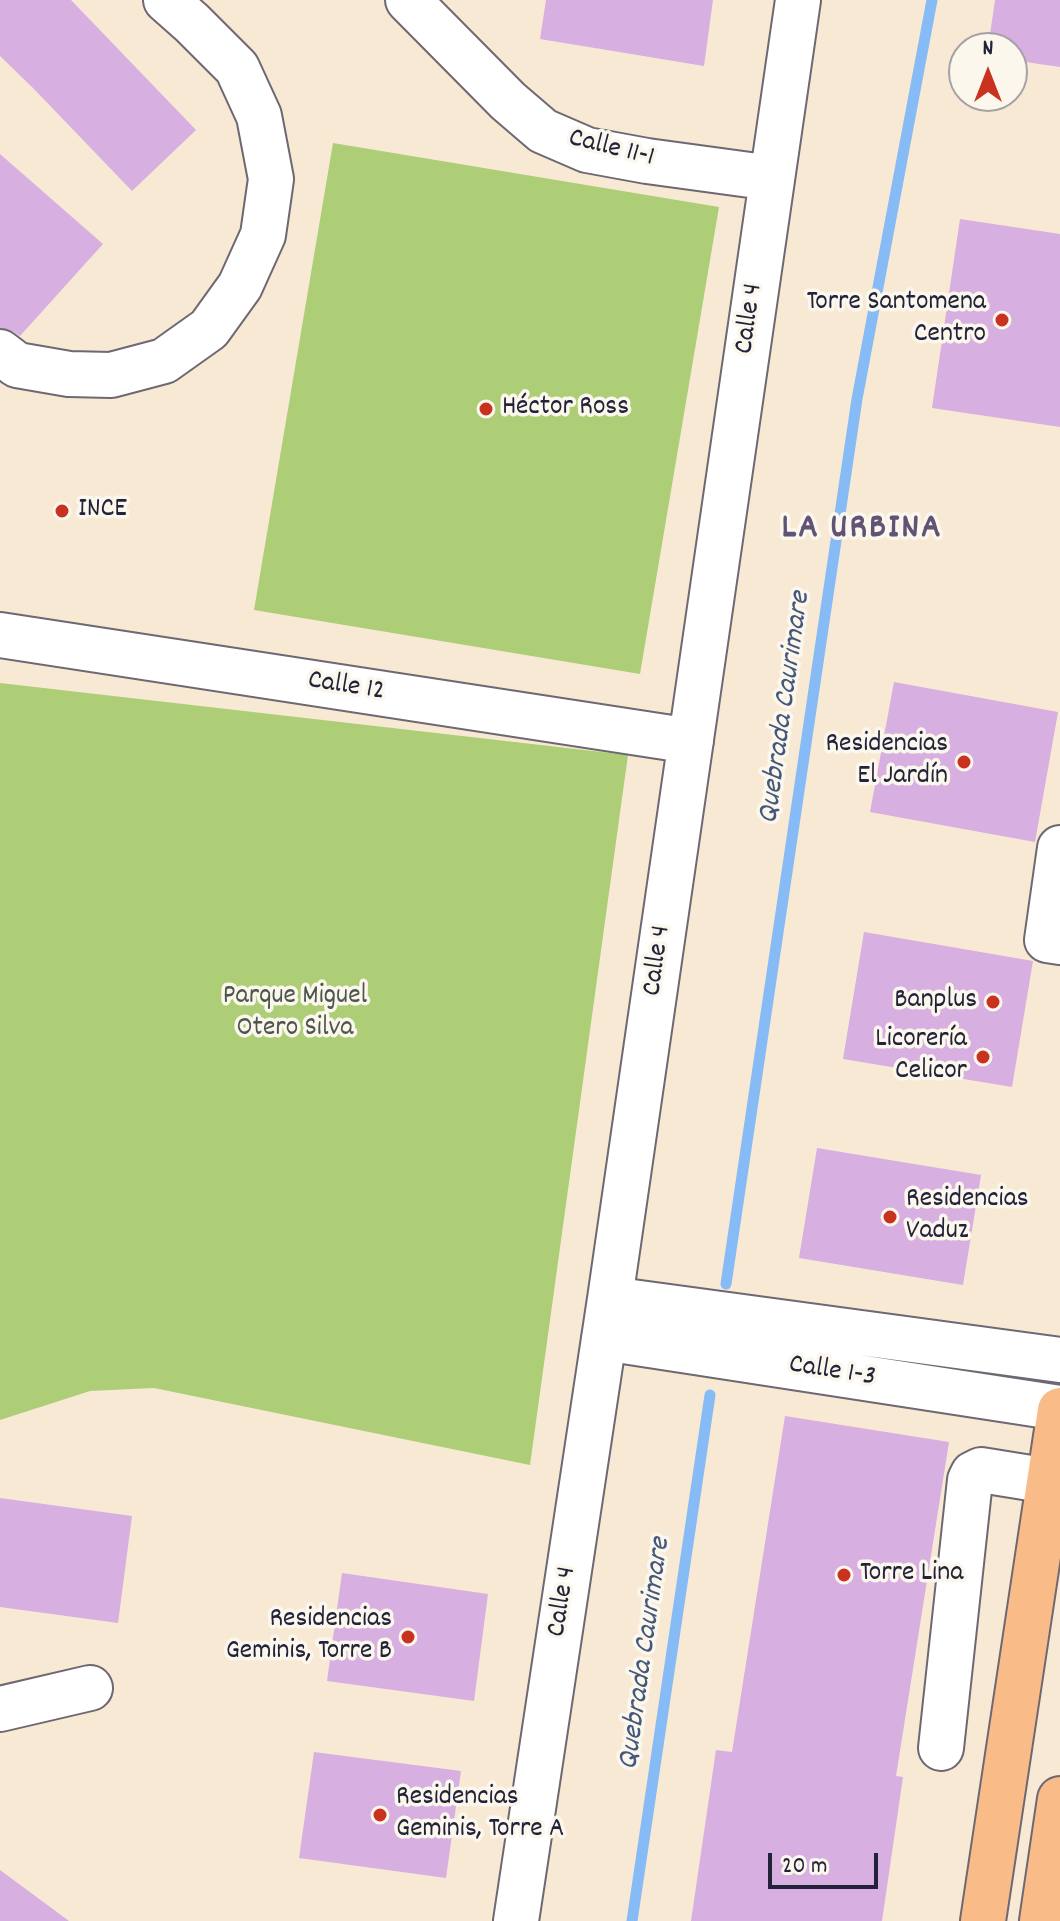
<!DOCTYPE html>
<html>
<head>
<meta charset="utf-8">
<style>
  body { margin:0 }
  #map { position:relative; width:1060px; height:1921px; overflow:hidden; background:#f8e9d5; font-family:Dekko,sans-serif }
  canvas { display:block }
  .north { position:absolute; left:948px; top:32px; width:80px; height:80px; box-sizing:border-box; background:#fbf7ec; border:2px solid #a4a2a5; border-radius:50%; rotate:0deg; font-size:22px; font-weight:700; line-height:32px; text-align:center; color:#22223b }
  .north::after { content:''; display:block; margin:auto; width:28px; height:36px; background:#c8321e; clip-path:polygon(50% 0,100% 100%,50% 72%,0 100%) }
  .scale { position:absolute; left:768px; top:1853px; width:110px; height:36px; box-sizing:border-box; border:4px solid #22223b; border-top:0; padding-left:10px; font-size:24px; line-height:28px; white-space:nowrap; color:#22223b; -webkit-text-stroke:6px #fbf7ec; paint-order:stroke }
</style>
</head>
<body>
<div id="map">
<canvas width="1060" height="1921"></canvas>
<div class="north">N</div>
<div class="scale">20 m</div>
</div>
<script>
const c = document.querySelector('canvas').getContext('2d');
c.lineJoin = 'round';
function paint(path, color) {
  c.fillStyle = color;
  c.fill(path, 'evenodd');
}
function shape(rows) {
  const path = new Path2D();
  for (const r of rows) {
    path.moveTo(r[0], r[1]);
    for (let i = 2; i < r.length; i += 2) path.lineTo(r[i], r[i + 1]);
  }
  return path;
}
function stroke(path, color, width, dash) {
  c.strokeStyle = color;
  c.lineWidth = width;
  c.lineCap = dash ? 'butt' : 'round';
  c.setLineDash(dash || []);
  c.stroke(path);
}
function write(font, color, halo, rows, align = 'center') {
  c.font = font + ' Dekko,sans-serif';
  c.lineWidth = 7;
  c.setLineDash([]);
  c.textBaseline = 'middle';
  c.strokeStyle = halo;
  c.fillStyle = color;
  for (const [text, x, y, turn = 0] of rows) {
    c.save();
    c.translate(x, y);
    c.rotate((+turn || 0) * Math.PI / 180);
    c.textAlign = isNaN(turn) ? turn : align;
    if (halo) c.strokeText(text, 0, 0);
    c.fillText(text, 0, 0);
    c.restore();
  }
}
const green = shape([
  [333,143,719,207,640,674,254,610],
  [0,683,628,755,530,1465,154,1388,90,1391,0,1420]
]);
const stream = shape([
  [726,1284,857,399,932,0],
  [632,1921,710,1395]
]);
const building = shape([
  [0,0,71,0,196,130,132,191,33,88,0,56],
  [546,0,713,0,704,66,540,39],
  [995,0,1060,0,1060,67,1012,60,1012,48,988,48],
  [0,154,103,244,20,336,14,332,0,328],
  [960,219,1060,234,1060,427,932,408],
  [894,682,1058,712,1035,842,870,812],
  [864,932,1033,961,1012,1087,843,1059],
  [817,1148,981,1175,963,1285,799,1258],
  [785,1416,949,1442,896,1776,903,1777,882,1921,691,1921,716,1750,732,1752],
  [0,1498,132,1516,118,1623,0,1607],
  [342,1573,488,1594,474,1701,327,1681],
  [314,1752,461,1771,446,1878,299,1858],
  [0,1870,69,1921,0,1921]
]);
const minor = shape([
  [408,0,508,101,543,131,587,150,647,161,772,178],
  [0,352,17,365,69,374,111,375,164,361,209,329,240,286,263,235,271,179,259,116,237,68,192,23,166,0],
  [0,635,691,741],
  [1060,848,1047,940,1060,942],
  [610,1299,1060,1360],
  [604,1338,1060,1408],
  [0,1709,90,1688],
  [941,1748,970,1480,973,1474,981,1470,1049,1481],
  [516,1921,610,1299,798,0]
]);
const major = shape([
  [983,1921,1060,1410],
  [1042,1921,1060,1799]
]);
const markers = [
  [1002,320,8,"#c8321e"],
  [486,409,8,"#c8321e"],
  [62,511,8,"#c8321e"],
  [964,762,8,"#c8321e"],
  [993,1002,8,"#c8321e"],
  [983,1057,8,"#c8321e"],
  [890,1217,8,"#c8321e"],
  [844,1575,8,"#c8321e"],
  [408,1637,8,"#c8321e"],
  [380,1815,8,"#c8321e"]
];
const streetNames = [
  ["Calle 11-1",611,150,14],
  ["Calle 4",751,319,-82],
  ["Calle 12",346,688,9],
  ["Calle 4",659,961,-82],
  ["Calle 1-3",832,1373,9],
  ["Calle 4",564,1602,-81]
];
const poiNames = [
  ["Torre Santomena",986,304],
  ["Centro",986,336],
  ["Héctor Ross",502,409,"left"],
  ["INCE",78,511,"left"],
  ["Residencias",948,746],
  ["El Jardín",948,778],
  ["Banplus",977,1002],
  ["Licorería",967,1041],
  ["Celicor",967,1073],
  ["Residencias",906,1201,"left"],
  ["Vaduz",906,1233,"left"],
  ["Torre Lina",860,1575,"left"],
  ["Residencias",392,1621],
  ["Geminis, Torre B",392,1653],
  ["Residencias",396,1799,"left"],
  ["Geminis, Torre A",396,1831,"left"]
];
const parkNames = [
  ["Parque Miguel",295,998],
  ["Otero Silva",295,1030]
];
const waterNames = [
  ["Quebrada Caurimare",787,708,-82],
  ["Quebrada Caurimare",647,1654,-82]
];
const districtNames = [
  ["LA URBINA",862,531]
];
paint(green, '#adce77');
stroke(stream, '#86bbf5', 11);
paint(building, '#d7afe1');
stroke(minor, '#6d6871', 48);
stroke(major, '#6d6871', 48);
stroke(minor, '#fff', 44);
stroke(major, '#f9bc89', 44);
for (const [x, y, r, color] of markers) {
  const dot = new Path2D();
  dot.arc(x, y, r, 0, 2 * Math.PI);
  c.fillStyle = color;
  c.fill(dot);
  stroke(dot, '#fbf7ec', 3);
}
write('28px', '#22223b', '#fbf7ec', streetNames);
write('28px', '#22223b', '#fbf7ec', poiNames, 'right');
write('28px', '#4c564d', '#fbf7ec', parkNames);
write('italic 30px', '#45587c', '#fbf7ec', waterNames);
c.letterSpacing = '2px';
write('bold 36px', '#615375', '#fbf7ec', districtNames);
c.letterSpacing = '0px';
</script>
</body>
</html>
